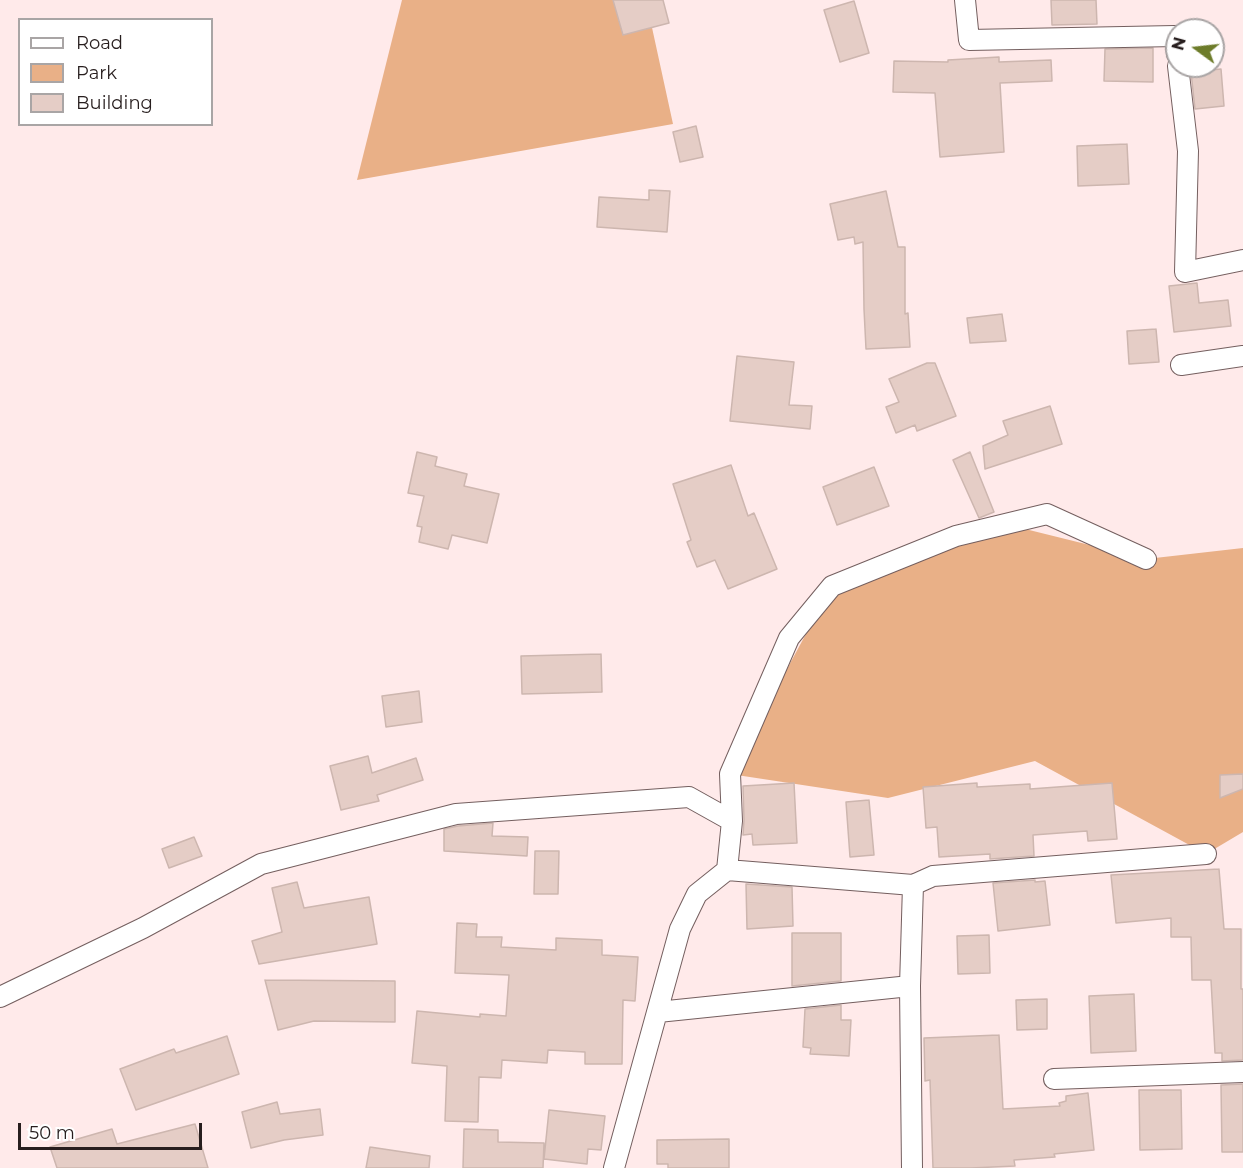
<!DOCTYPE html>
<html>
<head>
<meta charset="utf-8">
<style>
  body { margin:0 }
  #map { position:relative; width:1243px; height:1168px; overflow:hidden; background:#ffeaea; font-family:Montserrat,sans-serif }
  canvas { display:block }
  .legend { position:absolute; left:18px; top:18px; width:195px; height:108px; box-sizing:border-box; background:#fff; border:2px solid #a9a5a5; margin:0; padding:8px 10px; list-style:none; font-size:18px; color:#271e1e }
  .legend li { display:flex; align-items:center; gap:12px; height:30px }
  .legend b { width:30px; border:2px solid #a9a5a5 }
  .north { position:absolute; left:1165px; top:18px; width:60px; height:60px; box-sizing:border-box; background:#fff; border:2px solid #a9a5a5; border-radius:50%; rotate:285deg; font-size:16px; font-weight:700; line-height:24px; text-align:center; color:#271e1e }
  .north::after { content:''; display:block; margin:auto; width:21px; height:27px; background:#6d7c2a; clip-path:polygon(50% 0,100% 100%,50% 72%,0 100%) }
  .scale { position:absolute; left:18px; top:1123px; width:184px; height:27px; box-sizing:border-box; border:3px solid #271e1e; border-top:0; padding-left:8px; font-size:18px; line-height:21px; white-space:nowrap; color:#271e1e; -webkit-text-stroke:4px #fff; paint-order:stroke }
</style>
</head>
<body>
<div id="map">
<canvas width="1243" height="1168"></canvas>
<ul class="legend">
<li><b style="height:8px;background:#fff"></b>Road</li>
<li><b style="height:16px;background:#e9b087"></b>Park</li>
<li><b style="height:16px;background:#e5cdc6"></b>Building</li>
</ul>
<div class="north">N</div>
<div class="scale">50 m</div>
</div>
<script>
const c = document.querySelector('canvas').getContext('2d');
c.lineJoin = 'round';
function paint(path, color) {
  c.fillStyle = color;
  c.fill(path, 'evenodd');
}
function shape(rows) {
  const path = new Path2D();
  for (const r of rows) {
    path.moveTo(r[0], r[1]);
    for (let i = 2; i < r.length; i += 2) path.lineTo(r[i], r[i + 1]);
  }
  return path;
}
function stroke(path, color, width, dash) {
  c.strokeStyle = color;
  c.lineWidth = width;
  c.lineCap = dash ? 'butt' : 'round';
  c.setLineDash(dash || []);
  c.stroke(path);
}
const green = shape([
  [402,0,646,0,673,124,357,180],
  [1005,524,1146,559,1243,548,1243,832,1206,854,1035,761,888,798,730,774,832,586]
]);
const building = shape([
  [613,0,663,0,669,23,623,35,613,0],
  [1051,0,1096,0,1097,24,1052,25,1051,0],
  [854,1,869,53,840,62,824,10,854,1],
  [1153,48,1153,82,1104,81,1105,49,1153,48],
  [999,57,999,62,1051,60,1052,81,1000,83,1004,152,940,157,935,93,893,92,894,61,948,62,948,60,999,57],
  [1221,69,1224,106,1195,109,1191,72,1221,69],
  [696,126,703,157,680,162,673,132,696,126],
  [1127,144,1129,184,1078,186,1077,146,1127,144],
  [649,190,670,191,667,232,597,227,599,197,649,200,649,190],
  [886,191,898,247,905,247,905,314,908,313,910,347,866,349,864,309,863,242,855,244,854,237,838,240,830,204,886,191],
  [1197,283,1199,303,1228,300,1231,326,1174,332,1169,286,1197,283],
  [1002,314,1006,341,970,343,967,318,1002,314],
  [1156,329,1159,362,1129,364,1127,331,1156,329],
  [737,356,794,362,789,405,812,406,810,429,730,421,737,356],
  [927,363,935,363,956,416,917,431,915,425,896,433,886,407,899,402,889,379,927,363],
  [1050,406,1062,444,985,469,983,446,1008,435,1003,421,1050,406],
  [417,452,437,457,435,466,467,474,464,486,499,494,487,543,452,535,448,549,419,542,422,527,417,526,424,496,408,493,417,452],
  [970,452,994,512,979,518,953,460,970,452],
  [731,465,748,516,754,513,777,569,728,589,715,560,697,567,687,542,691,540,673,484,731,465],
  [874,467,889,506,837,525,823,487,874,467],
  [601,654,602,692,522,694,521,656,601,654],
  [419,691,422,722,386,727,382,696,419,691],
  [368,756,372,773,416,758,423,780,377,795,379,801,341,810,330,766,368,756],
  [1243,774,1243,789,1220,798,1220,775,1243,774],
  [794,783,797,843,753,845,752,834,743,835,744,820,743,786,794,783],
  [977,783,977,787,1030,784,1030,789,1112,783,1117,839,1088,841,1087,831,1033,835,1034,856,990,859,990,854,939,857,937,827,926,828,923,787,977,783],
  [869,800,874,855,850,857,846,802,869,800],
  [493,823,492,836,528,837,527,856,444,851,444,829,458,826,493,823],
  [194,837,202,856,169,868,162,849,194,837],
  [535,851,559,851,558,894,534,894,535,851],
  [1219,869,1224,929,1241,929,1241,989,1243,989,1243,1060,1222,1061,1222,1053,1215,1053,1211,980,1192,980,1191,937,1171,937,1171,918,1116,923,1111,875,1219,869],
  [1035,880,1035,882,1045,881,1050,925,998,931,993,883,1035,880],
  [297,882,304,908,369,897,377,944,259,964,252,941,282,932,272,888,297,882],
  [746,884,792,887,793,926,747,929,746,884],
  [457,923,477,924,476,937,502,937,501,947,556,950,556,938,602,940,602,955,638,957,635,1001,623,1000,622,1064,585,1064,585,1052,548,1050,547,1063,502,1060,501,1078,479,1077,478,1122,445,1121,447,1066,412,1063,417,1011,480,1017,480,1014,506,1016,509,975,455,973,457,923],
  [792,933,841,933,841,981,792,986,792,933],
  [989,935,990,973,958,974,957,936,989,935],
  [265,980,395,981,395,1022,314,1021,278,1030,265,980],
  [1134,994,1136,1051,1091,1053,1089,996,1134,994],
  [1047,999,1047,1029,1017,1030,1016,1000,1047,999],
  [841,1005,841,1020,851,1020,849,1056,810,1054,811,1048,803,1047,805,1009,841,1005],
  [999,1035,1003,1109,1060,1106,1059,1103,1066,1101,1066,1096,1088,1093,1094,1150,1054,1154,1055,1157,1014,1160,1015,1166,971,1168,933,1168,930,1080,925,1081,924,1038,999,1035],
  [227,1036,239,1074,136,1110,120,1069,174,1049,176,1053,227,1036],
  [1243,1084,1243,1152,1222,1152,1221,1085,1243,1084],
  [1139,1090,1181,1090,1182,1149,1140,1150,1139,1090],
  [277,1102,280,1114,320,1109,323,1135,284,1140,251,1148,242,1112,277,1102],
  [549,1110,605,1116,601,1150,588,1149,587,1164,544,1159,549,1110],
  [195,1124,208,1168,57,1168,50,1147,112,1129,117,1144,195,1124],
  [464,1129,498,1130,498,1142,544,1143,543,1168,463,1168,464,1129],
  [729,1139,729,1168,668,1168,668,1164,657,1164,657,1140,729,1139],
  [370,1147,430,1156,429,1168,366,1168,370,1147]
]);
const minor = shape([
  [965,0,969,40,1175,36,1177,54],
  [1178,66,1188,151,1185,272,1243,260],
  [1181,365,1243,356],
  [727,870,732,821,730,774,789,638,832,586,956,536,1047,514,1146,559],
  [0,997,143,928,261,864,456,814,689,797,732,821],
  [658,1012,910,986],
  [1054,1079,1243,1072],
  [614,1168,680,929,697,894,727,870,913,885],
  [912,1168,910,986,913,885,933,876,1206,854]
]);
paint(green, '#e9b087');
paint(building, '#e5cdc6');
stroke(building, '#cdb6af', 1.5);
stroke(minor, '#745f5f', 22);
stroke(minor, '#fff', 20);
</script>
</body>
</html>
